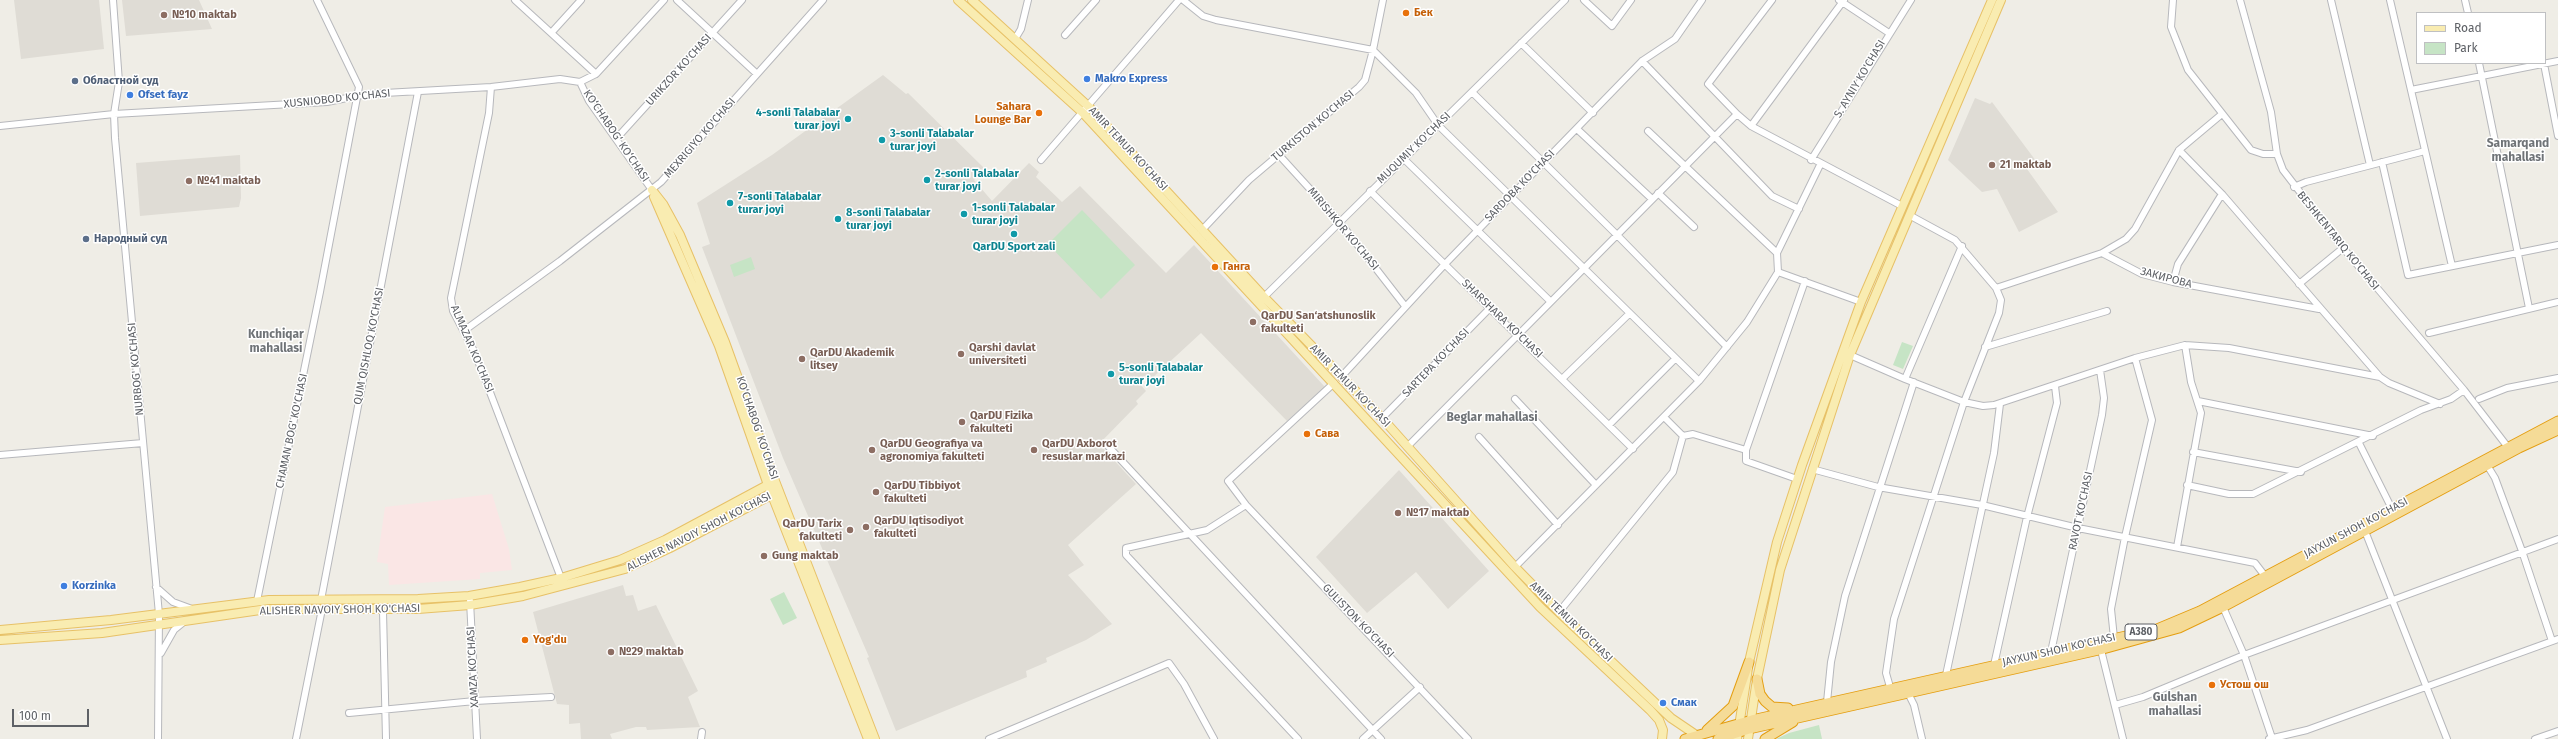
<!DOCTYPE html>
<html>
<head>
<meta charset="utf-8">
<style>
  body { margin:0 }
  #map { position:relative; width:2558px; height:739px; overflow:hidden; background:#efede6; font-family:"Fira Sans",sans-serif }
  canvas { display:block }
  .legend { position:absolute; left:2416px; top:12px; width:130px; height:52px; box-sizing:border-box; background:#fff; border:1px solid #bfc0c2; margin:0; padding:5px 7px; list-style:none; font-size:12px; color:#5e6166 }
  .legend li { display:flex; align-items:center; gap:8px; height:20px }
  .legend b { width:20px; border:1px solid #bfc0c2 }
  .scale { position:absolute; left:12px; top:709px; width:77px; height:18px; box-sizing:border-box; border:2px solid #5e6166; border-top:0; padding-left:5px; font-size:12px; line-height:14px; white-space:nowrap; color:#5e6166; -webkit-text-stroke:3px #fff; paint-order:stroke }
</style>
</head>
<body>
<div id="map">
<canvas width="2558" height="739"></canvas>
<ul class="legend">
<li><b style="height:5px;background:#f9ecb1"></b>Road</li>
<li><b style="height:11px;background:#c6e4c5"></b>Park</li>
</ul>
<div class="scale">100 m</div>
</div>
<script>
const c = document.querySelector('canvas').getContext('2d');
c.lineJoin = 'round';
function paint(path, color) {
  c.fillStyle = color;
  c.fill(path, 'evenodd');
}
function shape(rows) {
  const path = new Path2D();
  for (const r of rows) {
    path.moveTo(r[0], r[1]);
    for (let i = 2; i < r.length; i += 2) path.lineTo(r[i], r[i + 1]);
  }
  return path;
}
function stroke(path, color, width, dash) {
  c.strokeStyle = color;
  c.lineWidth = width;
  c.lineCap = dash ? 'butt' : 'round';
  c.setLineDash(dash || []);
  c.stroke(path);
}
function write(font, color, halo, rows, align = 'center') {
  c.font = font + ' "Fira Sans",sans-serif';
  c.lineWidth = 3;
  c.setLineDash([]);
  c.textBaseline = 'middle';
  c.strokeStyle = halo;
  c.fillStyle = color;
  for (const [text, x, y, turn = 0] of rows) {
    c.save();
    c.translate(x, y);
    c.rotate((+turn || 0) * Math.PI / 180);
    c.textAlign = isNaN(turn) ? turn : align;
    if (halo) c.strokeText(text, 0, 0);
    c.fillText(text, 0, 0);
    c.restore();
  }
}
const education = shape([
  [14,0,99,0,104,49,21,59],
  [122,0,199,0,212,29,126,36],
  [883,75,906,94,908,93,985,169,974,180,992,201,1029,163,1039,172,1036,177,1062,202,1080,186,1166,273,1194,245,1325,387,1287,421,1201,333,1150,380,1145,376,1138,382,1146,391,1136,401,1138,404,1099,444,1136,484,1068,545,1084,565,1068,575,1112,624,1086,640,1046,658,1047,662,1026,671,1027,677,896,731,867,658,869,657,783,458,702,247,710,244,697,203,772,155],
  [1975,98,1990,104,1992,102,2036,161,2027,169,2058,212,2019,232,1997,189,1982,192,1948,160],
  [240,155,241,198,239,207,140,216,136,163],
  [1399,470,1489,571,1448,609,1416,572,1367,613,1316,557],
  [623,585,626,596,633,595,638,611,656,605,698,691,688,697,700,727,647,730,646,727,636,727,610,734,612,739,581,739,580,723,569,724,569,705,557,704,533,612]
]);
const medical = shape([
  [492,494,509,549,512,570,480,573,480,579,389,585,388,564,377,562,385,507]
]);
const green = shape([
  [1082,210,1135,265,1101,299,1048,244],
  [751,257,755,269,734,277,730,265],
  [1902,342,1913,346,1903,369,1893,365],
  [784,592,797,618,783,625,770,599],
  [1819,725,1822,739,1776,739,1789,733]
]);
const minor = shape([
  [113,0,119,82,114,114,115,138,159,614,158,739],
  [515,0,596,74],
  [677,0,757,74],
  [1183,0,1203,16,1216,20,1373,50,1416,93,1438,125,1699,381],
  [1584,0,1612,26,1631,0],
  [1839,0,1889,33],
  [2173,0,2171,27,2188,70,2251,150,2263,154,2277,154],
  [2240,0,2271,112,2277,154,2283,170,2343,248,2464,390,2507,446],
  [2331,0,2370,165],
  [2390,0,2452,266],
  [2465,0,2468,13],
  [552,32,581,0],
  [1065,35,1096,0],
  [1015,39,1021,29,1028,0],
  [1521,43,1593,113],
  [1642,61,1772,196,1799,209],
  [2479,63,2529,308],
  [2544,64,2558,136],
  [580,82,589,101,652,190],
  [491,87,489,113,451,298,453,311,475,353,561,578],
  [2411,90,2558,61],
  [1472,92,1617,235,1727,347],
  [1737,114,1708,84,1772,0],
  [0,126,114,114,327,102,367,94,491,87,560,79,580,82,596,74,664,0],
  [1751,126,1844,0],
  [1577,129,1652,199],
  [1648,131,1777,253],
  [616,139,742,0],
  [2179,150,2222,194,2380,377],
  [1279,155,1339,221,1405,306],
  [1404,159,1550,301],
  [1041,160,1179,0],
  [1811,160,1911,0],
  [2382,162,2408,275,2558,245],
  [2294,187,2306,182,2425,151],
  [1370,191,1633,449],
  [1658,193,1694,227],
  [1203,229,1249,180,1359,87,1365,80,1373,50,1383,0],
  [2102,253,2126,239,2135,229,2179,150,2222,114],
  [1778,272,1861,302],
  [2173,282,2178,264,2222,194],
  [2299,284,2343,248],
  [1996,288,2102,253,2142,274,2173,282,2319,309],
  [1264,297,1565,0],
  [465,330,560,261,661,182,823,0],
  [2429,333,2558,302],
  [1985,347,2107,311],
  [1850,355,1905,379,1964,402,1983,406,1994,405,2135,358,2185,345,2229,348,2380,377,2389,383,2440,404],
  [1341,377,1445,264,1642,61,1675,39,1702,0],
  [1563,378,1629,314],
  [1905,379,1962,246],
  [1334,383,1228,481,1246,505,1468,739],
  [1515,399,1596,485],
  [2479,399,2507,388,2558,378],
  [2198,401,2373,436],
  [1382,418,1490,308],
  [1609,425,1675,359],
  [1683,436,1693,434,1746,450,1805,281],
  [1479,437,1558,525],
  [2359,443,2392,509],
  [1107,445,1381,739],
  [1407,447,1737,114,1751,126,1902,206],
  [1746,450,1746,461,1797,479],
  [2193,452,2301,472],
  [0,455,143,443],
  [2487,465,2495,478,2522,551,2552,641],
  [1812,469,1878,487,1982,505,2078,528,2255,563,2265,576],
  [2187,485,2229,494,2253,494,2421,410,2451,399,2464,390],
  [1246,505,1207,530,1126,548,1126,555,1298,739],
  [2365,531,2447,739],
  [2177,547,2201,413,2191,382,2185,345],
  [1515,567,1699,381,1747,322,1778,272,1777,253,1820,165],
  [156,587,173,602,192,609],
  [321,600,418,92],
  [257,601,320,292,359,87,317,0],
  [470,601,477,739],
  [2223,607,2244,655,2272,738],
  [383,611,386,739],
  [1559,612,1673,472,1683,436,1664,417],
  [2114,638,2111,609,2125,537,2152,420,2135,358],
  [2101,650,2123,739],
  [2051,652,2102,415,2104,398,2100,370],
  [161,653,174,630,185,621],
  [1994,665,2027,517,2057,403,2055,386],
  [1946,675,1994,453,2000,404],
  [1890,687,1886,673,1894,619,1964,402,1999,313,2001,300,1996,288,1955,240,1909,215],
  [1908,693,1914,705,1922,739],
  [1827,702,1831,662,1845,596,1914,382],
  [2115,705,2143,697,2244,655,2558,539],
  [349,713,475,701,551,697],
  [296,739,322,609],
  [701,739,702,732],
  [989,739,1169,663,1184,684,1214,739],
  [1363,739,1420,687],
  [2269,739,2307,730,2558,639],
  [2535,739,2558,731]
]);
const major = shape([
  [958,0,1083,113,1540,607,1650,710,1659,720,1663,730,1662,739],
  [972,0,1089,107,1264,297,1382,418,1515,567,1559,612,1671,718,1696,735],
  [652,190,663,204,680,235,725,342,775,481,875,739],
  [654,197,719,346,768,485,868,739],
  [0,630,111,620,269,600,418,599,469,596,520,587,561,578,620,560,665,540,775,481],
  [0,640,102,633,267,609,418,609,470,605,523,596,625,569,670,548,779,491],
  [1737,739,1749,662,1777,542,1802,465,1861,302,1992,0],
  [1748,739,1757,679,1780,570,1850,355,2001,0]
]);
const highway = shape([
  [1757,679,1760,694,1765,701,1772,707,1788,708],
  [1707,730,1733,706,1749,662],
  [1685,739,1752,720,2157,629,2200,611,2558,421],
  [1718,739,1749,729,2103,649,2179,628,2223,607,2519,448,2558,430],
  [1765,739,1793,722]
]);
const markers = [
  [1406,13,4,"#e8710a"],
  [164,15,4,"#8d6e63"],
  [1087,79,4,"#3f7fe0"],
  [75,81,4,"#5c6f8a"],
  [130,95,4,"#3f7fe0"],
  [1039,113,4,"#e8710a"],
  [848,119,4,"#0f9aa8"],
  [882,140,4,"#0f9aa8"],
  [1992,165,4,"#8d6e63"],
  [927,180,4,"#0f9aa8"],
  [189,181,4,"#8d6e63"],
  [730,203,4,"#0f9aa8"],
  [964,214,4,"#0f9aa8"],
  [838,219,4,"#0f9aa8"],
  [1014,234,4,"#0f9aa8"],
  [86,239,4,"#5c6f8a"],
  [1215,267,4,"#e8710a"],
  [1253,322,4,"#8d6e63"],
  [961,354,4,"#8d6e63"],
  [802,359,4,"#8d6e63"],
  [1111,374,4,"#0f9aa8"],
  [962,422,4,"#8d6e63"],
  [1307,434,4,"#e8710a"],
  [872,450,4,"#8d6e63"],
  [1034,450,4,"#8d6e63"],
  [876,492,4,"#8d6e63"],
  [1398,513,4,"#8d6e63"],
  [866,527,4,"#8d6e63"],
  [850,530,4,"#8d6e63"],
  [764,556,4,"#8d6e63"],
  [64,586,4,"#3f7fe0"],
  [525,640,4,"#e8710a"],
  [611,652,4,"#8d6e63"],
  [2212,685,4,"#e8710a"],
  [1663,703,4,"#3f7fe0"]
];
const shields = [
  [2141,632,32]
];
const shieldNames = [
  ["A380",2141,632]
];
const foodNames = [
  ["Бек",1414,13],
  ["Sahara",1031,107,"right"],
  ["Lounge Bar",1031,120,"right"],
  ["Ганга",1223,267],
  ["Сава",1315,434],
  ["Yog'du",533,640],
  ["Устош ош",2220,685]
];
const educationNames = [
  ["№10 maktab",172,15],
  ["21 maktab",2000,165],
  ["№41 maktab",197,181],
  ["QarDU San‘atshunoslik",1261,316],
  ["fakulteti",1261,329],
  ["Qarshi davlat",969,348],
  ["universiteti",969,361],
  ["QarDU Akademik",810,353],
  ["litsey",810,366],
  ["QarDU Fizika",970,416],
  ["fakulteti",970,429],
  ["QarDU Geografiya va",880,444],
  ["agronomiya fakulteti",880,457],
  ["QarDU Axborot",1042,444],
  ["resuslar markazi",1042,457],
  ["QarDU Tibbiyot",884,486],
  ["fakulteti",884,499],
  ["№17 maktab",1406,513],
  ["QarDU Iqtisodiyot",874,521],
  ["fakulteti",874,534],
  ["QarDU Tarix",842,524,"right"],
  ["fakulteti",842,537,"right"],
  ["Gung maktab",772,556],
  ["№29 maktab",619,652]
];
const streetNames = [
  ["URIKZOR KO'CHASI",679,70,-48],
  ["S. AYNIY KO'CHASI",1860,79,-59],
  ["XUSNIOBOD KO'CHASI",337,99,-6],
  ["TURKISTON KO'CHASI",1313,126,-40],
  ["KO‘CHABOG‘ KO‘CHASI",616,136,56],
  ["MEXRIGIYO KO'CHASI",700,138,-49],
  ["MUQUMIY KO'CHASI",1414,148,-44],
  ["AMIR TEMUR KO'CHASI",1128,149,47],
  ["SARDOBA KO'CHASI",1520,186,-46],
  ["MIRISHKOR KO'CHASI",1343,229,50],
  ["BESHKENTARIQ KO'CHASI",2338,241,51],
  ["ЗАКИРОВА",2166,278,15],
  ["SHARSHARA KO'CHASI",1502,319,44],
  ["QUM QISHLOQ KO'CHASI",369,346,-79],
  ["ALMAZAR KO'CHASI",472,349,67],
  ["SARTEPA KO'CHASI",1436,363,-46],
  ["NURBOG' KO'CHASI",136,369,-95],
  ["AMIR TEMUR KO'CHASI",1350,386,46],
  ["KO‘CHABOG‘ KO‘CHASI",757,428,71],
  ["CHAMAN BOG' KO'CHASI",292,431,-78],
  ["RAVOT KO'CHASI",2081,511,-78],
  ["JAYXUN SHOH KO'CHASI",2356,528,-28],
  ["ALISHER NAVOIY SHOH KO'CHASI",699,532,-27],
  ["ALISHER NAVOIY SHOH KO'CHASI",340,610,-1],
  ["GULISTON KO'CHASI",1358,621,46],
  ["AMIR TEMUR KO'CHASI",1571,622,44],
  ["JAYXUN SHOH KO'CHASI",2059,650,-13],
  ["XAMZA KO'CHASI",473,667,-93]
];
const shopNames = [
  ["Makro Express",1095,79],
  ["Ofset fayz",138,95],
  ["Korzinka",72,586],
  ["Смак",1671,703]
];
const serviceNames = [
  ["Областной суд",83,81],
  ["Народный суд",94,239]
];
const cultureNames = [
  ["4-sonli Talabalar",840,113,"right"],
  ["turar joyi",840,126,"right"],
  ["3-sonli Talabalar",890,134],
  ["turar joyi",890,147],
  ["2-sonli Talabalar",935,174],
  ["turar joyi",935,187],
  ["7-sonli Talabalar",738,197],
  ["turar joyi",738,210],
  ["1-sonli Talabalar",972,208],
  ["turar joyi",972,221],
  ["8-sonli Talabalar",846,213],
  ["turar joyi",846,226],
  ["QarDU Sport zali",1014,247,"center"],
  ["5-sonli Talabalar",1119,368],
  ["turar joyi",1119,381]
];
const neighbourhoodNames = [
  ["Samarqand",2518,144],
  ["mahallasi",2518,158],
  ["Kunchiqar",276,335],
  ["mahallasi",276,349],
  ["Beglar mahallasi",1492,418],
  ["Gulshan",2175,698],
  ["mahallasi",2175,712]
];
paint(education, '#dfdcd5');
paint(medical, '#fae6e5');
paint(green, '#c6e4c5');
stroke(minor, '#b7b8bc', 8);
stroke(major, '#e7c167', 10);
stroke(highway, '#e49e11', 11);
stroke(minor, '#fff', 6);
stroke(major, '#f9ecb1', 8);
stroke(highway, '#f5db97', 9);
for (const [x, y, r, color] of markers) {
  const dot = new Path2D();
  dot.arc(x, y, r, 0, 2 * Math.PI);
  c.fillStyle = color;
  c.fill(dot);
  stroke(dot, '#fff', 1.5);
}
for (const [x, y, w] of shields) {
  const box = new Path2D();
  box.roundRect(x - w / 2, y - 8, w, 16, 3);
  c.fillStyle = '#fff';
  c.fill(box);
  stroke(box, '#5e6166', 1);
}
write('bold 10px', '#5e6166', null, shieldNames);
write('bold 11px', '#c56008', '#fff', foodNames, 'left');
write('bold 11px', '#785e54', '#fff', educationNames, 'left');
write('11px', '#5e6166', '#fff', streetNames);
write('bold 11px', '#366cbe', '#fff', shopNames, 'left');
write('bold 11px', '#4e5e75', '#fff', serviceNames, 'left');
write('bold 11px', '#0d838f', '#fff', cultureNames, 'left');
write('bold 12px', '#6f7377', '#fff', neighbourhoodNames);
</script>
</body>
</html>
